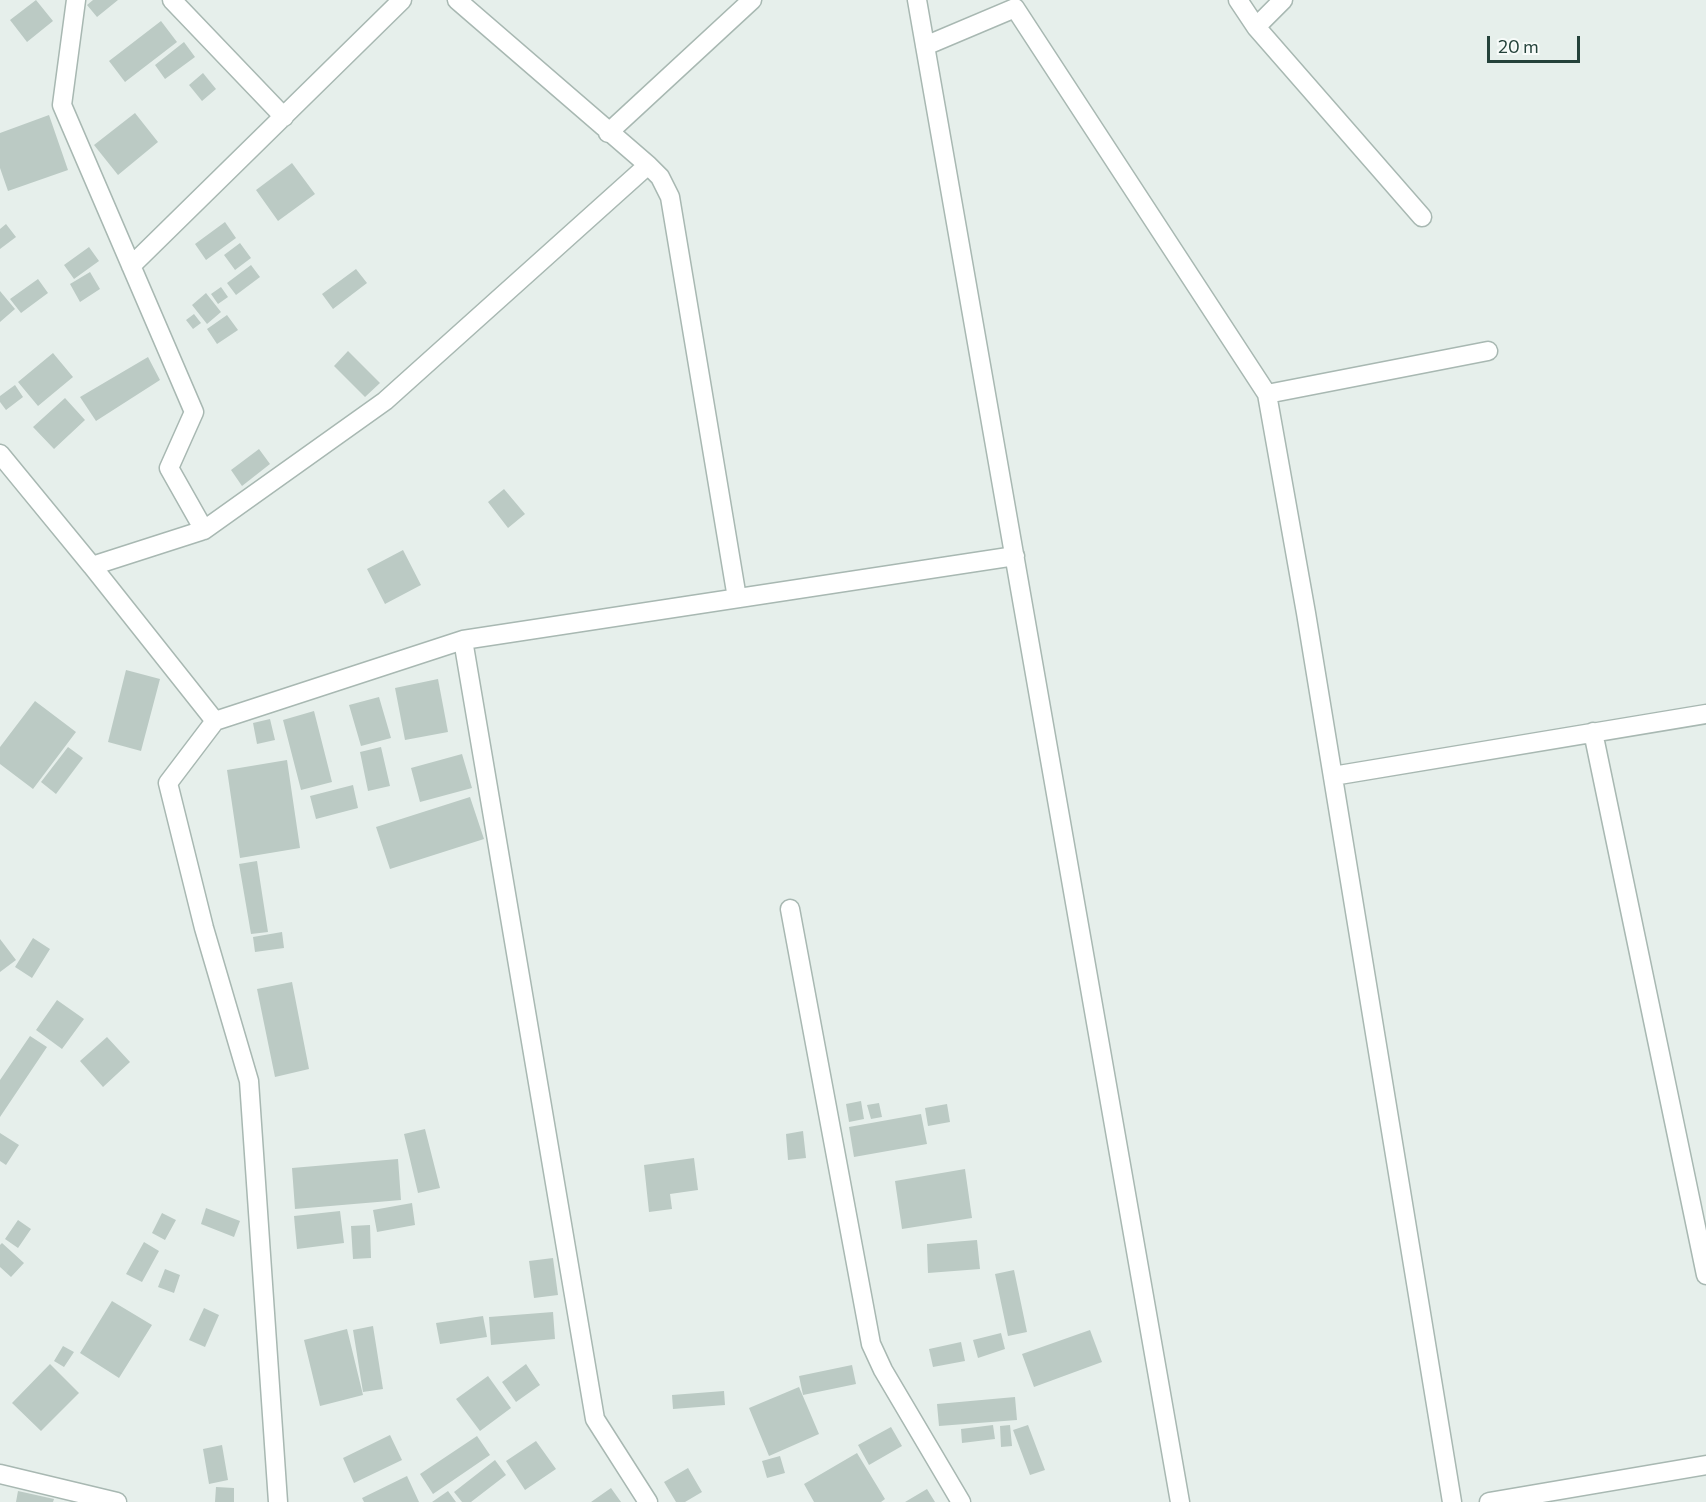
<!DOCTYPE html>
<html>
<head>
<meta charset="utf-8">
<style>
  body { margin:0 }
  #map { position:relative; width:1706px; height:1502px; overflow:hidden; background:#e6efeb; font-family:Commissioner,sans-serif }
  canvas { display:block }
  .scale { position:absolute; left:1487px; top:36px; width:93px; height:27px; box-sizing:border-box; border:3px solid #24423a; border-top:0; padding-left:8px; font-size:18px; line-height:21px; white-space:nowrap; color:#24423a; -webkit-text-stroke:4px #f7fbf9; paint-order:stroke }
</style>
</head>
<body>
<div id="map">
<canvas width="1706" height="1502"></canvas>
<div class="scale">20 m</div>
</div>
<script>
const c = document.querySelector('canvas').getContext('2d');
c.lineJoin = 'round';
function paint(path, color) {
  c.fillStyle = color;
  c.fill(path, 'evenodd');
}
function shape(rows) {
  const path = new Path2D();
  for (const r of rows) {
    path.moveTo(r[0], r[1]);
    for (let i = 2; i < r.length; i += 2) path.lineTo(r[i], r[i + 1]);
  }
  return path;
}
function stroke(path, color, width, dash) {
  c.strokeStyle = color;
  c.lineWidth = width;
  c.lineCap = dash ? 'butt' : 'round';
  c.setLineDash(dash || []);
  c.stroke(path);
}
const building = shape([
  [36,0,53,21,27,42,10,20],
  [93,0,118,0,97,17,87,5],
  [161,21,177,42,125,82,109,61],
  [184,42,195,57,165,79,155,65],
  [203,73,216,89,202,101,189,85],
  [135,113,158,142,118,175,94,145],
  [49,115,68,170,8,191,0,168,0,133],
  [292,163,315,194,278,221,256,190],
  [225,222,236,238,206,260,195,244],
  [6,224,16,237,0,249,0,229],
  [240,243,251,258,235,270,224,255],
  [89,247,99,261,74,279,64,265],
  [251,265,260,277,236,295,227,283],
  [356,269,367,283,333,309,322,294],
  [90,272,100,289,80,302,70,284],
  [38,279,48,293,21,313,10,299],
  [221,287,228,297,218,304,211,294],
  [0,291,15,309,0,322],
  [206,293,221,312,207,324,192,305],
  [194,314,201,323,193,329,186,320],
  [227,315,238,330,217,344,207,329],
  [348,351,380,383,365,397,334,366],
  [53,353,73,377,38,406,18,382],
  [148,357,160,380,96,421,80,397],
  [15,385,23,397,6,410,0,402,0,396],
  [65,398,85,420,54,449,33,427],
  [259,449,270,464,242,486,231,470],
  [504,489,525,514,508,528,488,502],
  [403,550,421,585,385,604,367,569],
  [126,670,160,679,141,751,108,742],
  [438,679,448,732,405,740,395,688],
  [379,697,391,738,361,746,349,705],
  [35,701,76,732,33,789,0,764,0,747],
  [314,711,332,782,301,790,283,720],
  [270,719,275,740,257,744,253,723],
  [68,747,83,758,56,794,41,782],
  [381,747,390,786,368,791,360,752],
  [462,754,472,788,420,802,411,768],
  [287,760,300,848,240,858,227,770],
  [353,785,358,808,316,819,310,796],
  [470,797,484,839,390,869,376,827],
  [257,861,268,932,251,934,239,864],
  [282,932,284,948,255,952,253,937],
  [33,938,50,949,32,978,15,967],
  [0,939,16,960,0,972],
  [292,982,309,1069,275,1077,257,989],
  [57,1000,84,1019,62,1049,36,1030],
  [30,1036,47,1047,0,1117,0,1080],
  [107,1037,130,1062,103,1087,80,1061],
  [861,1101,864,1119,849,1122,846,1104],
  [879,1103,882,1117,871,1119,867,1105],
  [947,1104,950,1122,928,1126,925,1108],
  [921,1114,927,1144,854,1157,849,1127],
  [425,1129,440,1188,418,1193,404,1134],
  [803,1131,806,1158,788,1160,786,1134],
  [0,1133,19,1145,6,1165,0,1161],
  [694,1158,698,1190,670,1194,672,1209,649,1212,644,1165],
  [398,1159,401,1200,295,1209,292,1168],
  [965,1169,972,1218,902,1229,895,1181],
  [412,1203,415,1225,377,1232,373,1210],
  [206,1208,240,1221,234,1237,201,1224],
  [340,1211,344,1243,297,1249,294,1216],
  [162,1213,176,1220,165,1240,152,1233],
  [18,1220,31,1229,18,1248,5,1239],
  [370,1225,371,1258,353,1259,351,1226],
  [977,1240,980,1269,928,1273,927,1244],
  [144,1242,159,1251,142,1282,126,1274],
  [2,1243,24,1263,11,1277,0,1267,0,1245],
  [553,1258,558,1295,534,1298,529,1261],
  [165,1269,180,1275,174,1293,158,1287],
  [1014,1270,1027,1332,1008,1336,995,1274],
  [112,1301,152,1325,119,1378,80,1353],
  [204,1308,219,1315,205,1347,189,1340],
  [553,1312,555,1339,491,1345,489,1317],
  [483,1316,487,1337,440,1344,436,1323],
  [373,1326,383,1389,363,1392,353,1330],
  [347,1329,363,1395,320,1406,304,1340],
  [1090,1330,1102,1362,1034,1387,1022,1354],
  [1001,1333,1005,1349,978,1358,973,1340],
  [961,1342,965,1361,933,1367,929,1349],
  [63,1346,74,1352,64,1367,54,1361],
  [50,1364,79,1393,41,1431,12,1403],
  [526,1364,540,1385,516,1402,502,1382],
  [852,1365,856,1384,803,1395,799,1376],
  [488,1376,511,1408,480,1431,456,1399],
  [799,1387,819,1434,769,1456,749,1408],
  [724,1391,725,1405,673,1409,672,1395],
  [1015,1397,1017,1420,939,1426,937,1404],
  [993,1425,995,1439,962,1443,961,1429],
  [1010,1425,1012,1446,1001,1447,1000,1426],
  [1028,1425,1045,1470,1030,1475,1013,1430],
  [891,1427,902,1446,869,1465,858,1445],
  [390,1435,402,1460,354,1483,343,1458],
  [477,1436,490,1455,433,1494,420,1474],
  [536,1441,556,1469,525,1490,506,1461],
  [222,1445,228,1480,209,1484,203,1449],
  [857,1453,885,1499,881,1502,814,1502,804,1484],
  [780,1456,785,1473,767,1478,762,1461],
  [495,1460,506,1475,471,1502,462,1502,454,1492],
  [688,1468,702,1492,685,1502,676,1502,664,1482],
  [407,1476,419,1502,364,1502,362,1498],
  [216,1487,234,1488,234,1502,215,1502],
  [611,1488,621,1502,591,1502],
  [927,1489,935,1502,905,1502],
  [18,1491,54,1499,53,1502,16,1502],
  [448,1491,456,1502,432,1502]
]);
const street = shape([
  [76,0,62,105,194,412,169,468,204,530],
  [172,0,284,117],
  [457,0,648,165,660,177,670,197,737,598],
  [917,0,1180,1502],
  [1238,0,1256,27,1422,217],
  [1256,27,1283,0],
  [925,46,1015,8,1267,394,1306,613,1452,1502],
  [608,133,752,0],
  [131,266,402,0],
  [1267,394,1488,351],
  [0,454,92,566],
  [463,640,595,1419,648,1502],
  [215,721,463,640,1015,556],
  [1593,732,1706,1275],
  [1333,776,1706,714],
  [790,909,871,1344,883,1370,961,1502],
  [0,1474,117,1502],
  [278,1502,249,1081,204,928,168,783,215,721,92,566,204,530,385,401,648,165],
  [1489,1502,1706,1465]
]);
paint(building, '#bbcac4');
stroke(street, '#a8b8b2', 21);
stroke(street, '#fff', 18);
</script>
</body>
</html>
